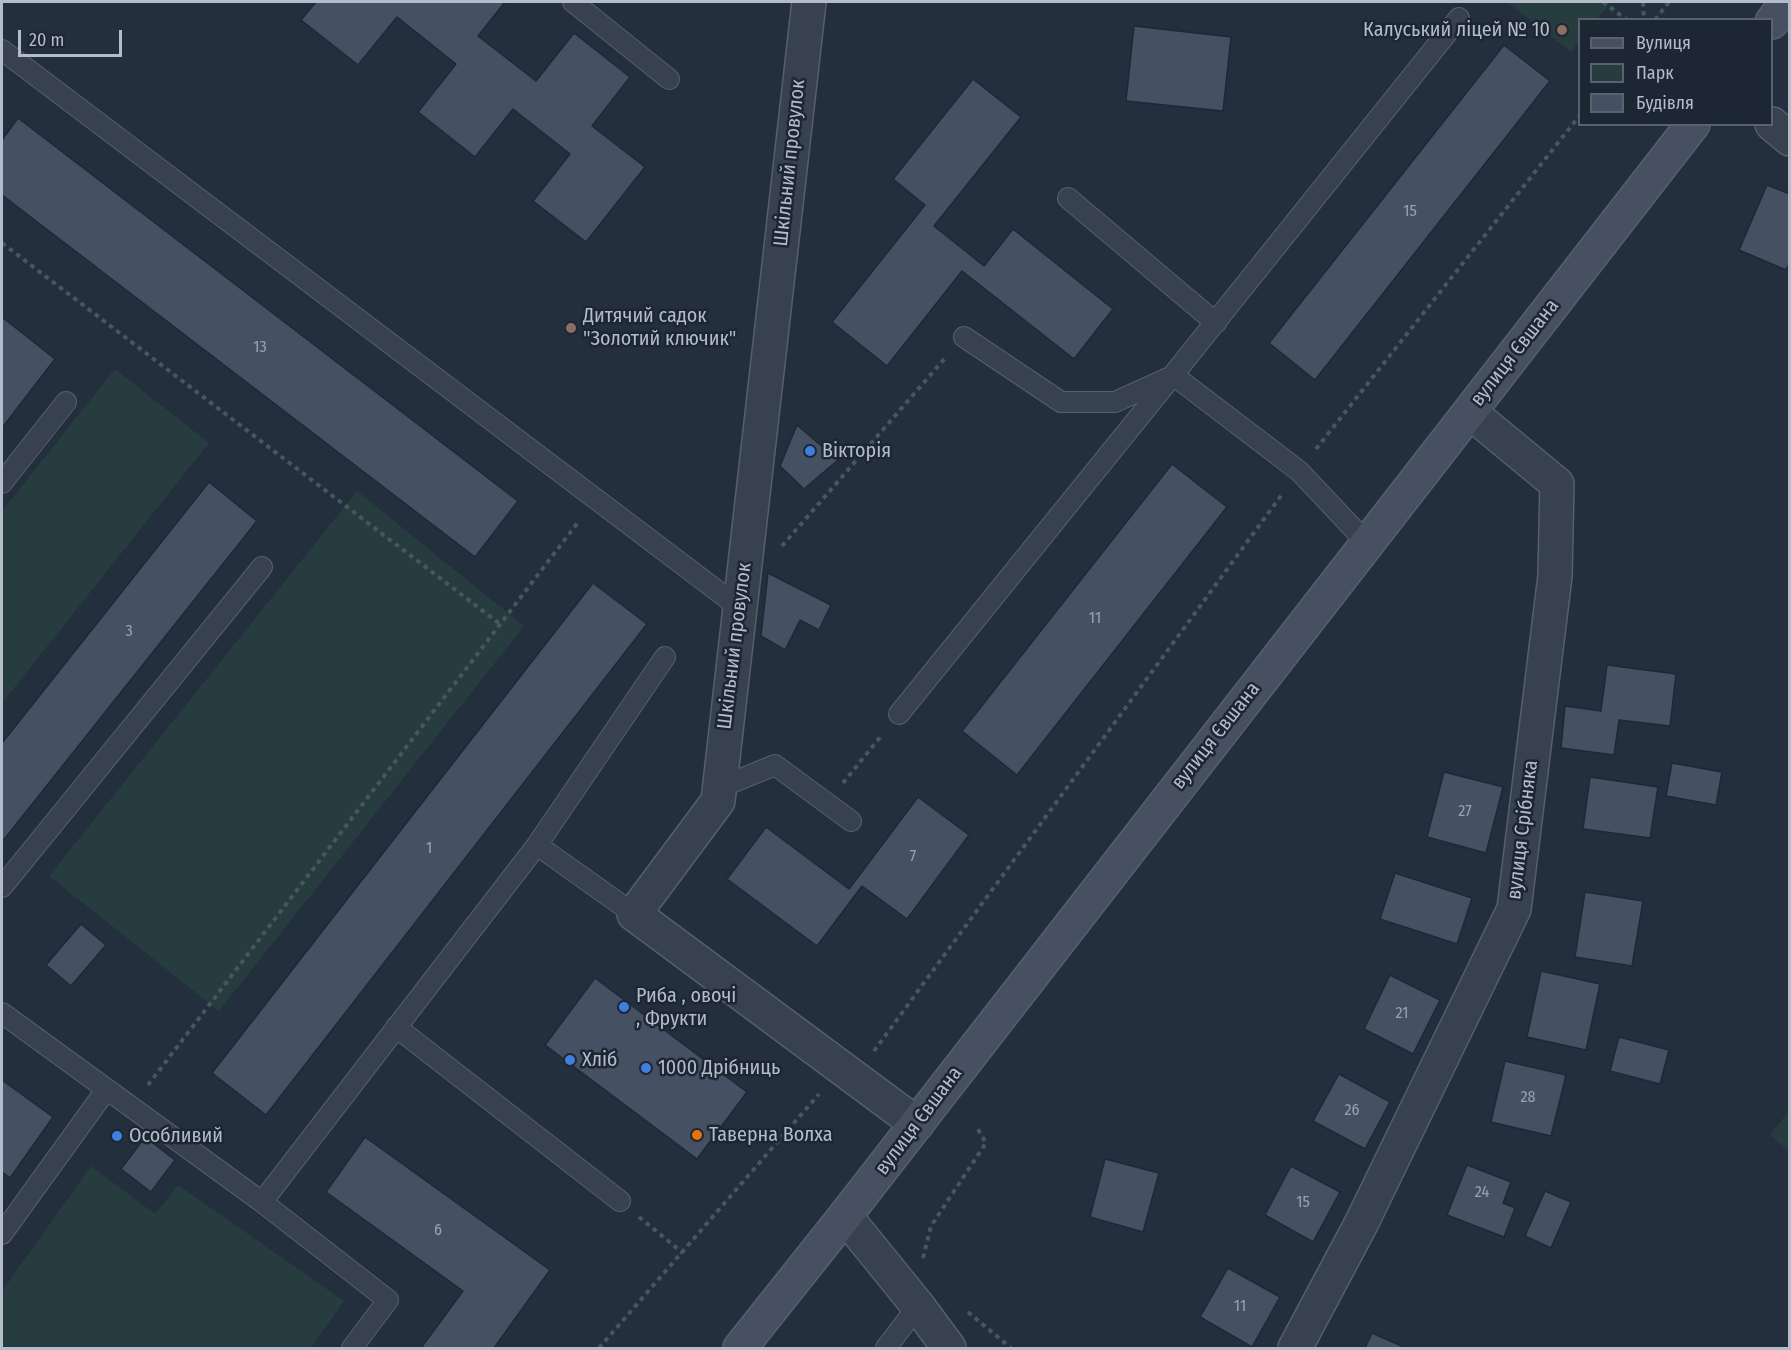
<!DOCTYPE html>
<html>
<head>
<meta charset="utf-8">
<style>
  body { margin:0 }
  #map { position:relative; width:1791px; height:1350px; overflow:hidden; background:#242f3e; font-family:"Fira Sans Condensed",sans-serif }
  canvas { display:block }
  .frame { position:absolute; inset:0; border:3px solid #b4bcc9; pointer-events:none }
  .legend { position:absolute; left:1578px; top:18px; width:195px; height:108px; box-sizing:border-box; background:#1d2633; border:2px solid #59626f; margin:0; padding:8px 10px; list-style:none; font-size:18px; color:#b4bcc9 }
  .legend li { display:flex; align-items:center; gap:12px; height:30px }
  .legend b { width:30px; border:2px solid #59626f }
  .scale { position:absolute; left:18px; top:30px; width:104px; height:27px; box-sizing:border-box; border:3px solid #b4bcc9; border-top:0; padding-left:8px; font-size:18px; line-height:21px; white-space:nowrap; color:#b4bcc9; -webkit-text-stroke:4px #1d2633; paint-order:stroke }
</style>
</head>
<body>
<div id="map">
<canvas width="1791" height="1350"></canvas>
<div class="frame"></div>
<ul class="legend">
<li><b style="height:8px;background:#465061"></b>Вулиця</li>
<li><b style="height:16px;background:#263c3f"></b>Парк</li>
<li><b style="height:16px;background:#455162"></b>Будівля</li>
</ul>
<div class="scale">20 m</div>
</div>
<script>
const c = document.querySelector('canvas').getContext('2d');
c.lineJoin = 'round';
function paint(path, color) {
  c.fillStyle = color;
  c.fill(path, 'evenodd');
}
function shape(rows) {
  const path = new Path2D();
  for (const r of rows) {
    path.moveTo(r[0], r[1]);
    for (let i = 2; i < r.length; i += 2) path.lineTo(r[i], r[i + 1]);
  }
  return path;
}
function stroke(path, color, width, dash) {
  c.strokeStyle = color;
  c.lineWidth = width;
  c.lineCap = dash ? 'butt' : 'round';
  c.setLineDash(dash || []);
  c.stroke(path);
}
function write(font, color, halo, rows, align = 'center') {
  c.font = font + ' "Fira Sans Condensed",sans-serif';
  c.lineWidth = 5;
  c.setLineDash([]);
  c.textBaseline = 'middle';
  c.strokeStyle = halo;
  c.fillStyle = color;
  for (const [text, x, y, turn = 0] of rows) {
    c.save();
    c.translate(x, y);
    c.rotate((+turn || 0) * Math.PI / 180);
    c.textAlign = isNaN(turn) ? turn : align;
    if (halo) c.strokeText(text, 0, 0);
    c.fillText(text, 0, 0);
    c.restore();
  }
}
const green = shape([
  [1507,2,1611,2,1597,19,1580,20,1579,41,1571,52],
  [115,369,209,443,2,703,2,511],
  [357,491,524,626,219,1011,49,876],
  [1789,1111,1789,1151,1770,1135],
  [91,1166,155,1214,178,1185,344,1301,311,1348,2,1348,2,1291]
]);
const building = shape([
  [316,2,505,2,478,36,536,81,574,33,630,77,592,126,645,167,586,242,533,201,570,154,513,109,475,157,418,112,456,64,397,17,358,65,301,20,316,2],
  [1134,26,1231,37,1223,111,1126,101,1134,26],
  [1504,45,1550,81,1315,380,1269,343,1504,45],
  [973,79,1021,117,934,226,984,266,1013,229,1113,309,1074,359,962,271,887,366,832,322,925,205,893,179,973,79],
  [18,118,518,501,475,557,2,195,2,140,18,118],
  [1767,185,1790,194,1790,262,1786,270,1739,250,1767,185],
  [2,317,55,359,2,428,2,317],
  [797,425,838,460,804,489,780,466,797,425],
  [1172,464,1227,507,1017,775,962,731,1172,464],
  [209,482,257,521,2,842,2,743,209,482],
  [768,573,831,605,819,630,800,620,785,650,761,636,768,573],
  [593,583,647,624,266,1115,212,1073,593,583],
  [1607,665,1676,674,1670,726,1619,720,1614,755,1561,748,1565,706,1601,711,1607,665],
  [1672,763,1722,772,1716,805,1666,796,1672,763],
  [1444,772,1503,787,1486,853,1427,837,1444,772],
  [1590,777,1658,787,1650,838,1583,829,1590,777],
  [918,797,969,835,907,919,862,886,817,946,727,879,766,827,849,889,918,797],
  [1395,873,1472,898,1457,944,1380,919,1395,873],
  [1585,892,1643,901,1632,966,1575,957,1585,892],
  [81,924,106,945,71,986,46,965,81,924],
  [1541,971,1600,984,1586,1050,1527,1037,1541,971],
  [1390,975,1440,1000,1413,1054,1364,1029,1390,975],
  [595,978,747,1092,697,1159,545,1045,595,978],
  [1619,1037,1669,1050,1660,1084,1610,1071,1619,1037],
  [1505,1061,1566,1075,1551,1136,1491,1122,1505,1061],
  [1339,1074,1390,1102,1365,1149,1313,1121,1339,1074],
  [2,1080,53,1117,10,1178,2,1172,2,1080],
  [145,1137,175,1160,151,1192,121,1169,145,1137],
  [365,1137,550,1270,494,1348,421,1348,463,1291,326,1192,365,1137],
  [1105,1159,1159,1173,1143,1232,1090,1217,1105,1159],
  [1467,1165,1511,1182,1503,1203,1515,1208,1504,1237,1447,1215,1467,1165],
  [1291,1166,1340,1192,1313,1242,1265,1215,1291,1166],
  [1545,1191,1571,1202,1551,1248,1525,1236,1545,1191],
  [1228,1268,1280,1297,1252,1347,1200,1317,1228,1268],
  [1372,1333,1406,1348,1365,1348,1372,1333]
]);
const path = shape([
  [1603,2,1627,20],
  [1643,2,1644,20],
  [1655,20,1669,2],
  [2,243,500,624],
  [1316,449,1580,115],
  [782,546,946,357],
  [843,783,882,735],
  [874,1051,1283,493],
  [148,1085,579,521],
  [639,1217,683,1253],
  [923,1258,931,1226,986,1143,976,1126],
  [968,1312,1011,1348],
  [599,1348,819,1094]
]);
const service = shape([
  [573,2,669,79],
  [2,50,740,608],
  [1068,198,1216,323],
  [964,337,1061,402,1115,402,1168,378],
  [2,483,66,402],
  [1367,543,1299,471,1173,375,1459,18],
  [899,714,1173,375],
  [719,788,775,765,851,821],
  [537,845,665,657],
  [2,887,262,567],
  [2,1013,262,1202,537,845,634,914],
  [396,1027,620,1201],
  [262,1202,388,1300,352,1348],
  [2,1234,106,1090],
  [886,1348,918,1306]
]);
const minor = shape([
  [809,2,718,801,634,914,917,1124],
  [1772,124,1790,139],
  [845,1216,918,1306,949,1348],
  [1295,1348,1361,1224,1514,909,1555,576,1557,484,1470,412]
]);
const secondary = shape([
  [1772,22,1787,2],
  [740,1348,845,1216,1693,124]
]);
const markers = [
  [1562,30,6,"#8d6e63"],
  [571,328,6,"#8d6e63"],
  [810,451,6,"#3f7fe0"],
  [624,1007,6,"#3f7fe0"],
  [570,1060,6,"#3f7fe0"],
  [646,1068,6,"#3f7fe0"],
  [697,1135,6,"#e8710a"],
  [117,1136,6,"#3f7fe0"]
];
const numberNames = [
  ["15",1410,212],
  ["13",260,348],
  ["11",1095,619],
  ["3",129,632],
  ["27",1465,812],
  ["1",429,849],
  ["7",913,857],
  ["21",1402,1014],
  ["28",1528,1098],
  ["26",1352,1111],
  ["24",1482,1193],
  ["15",1303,1203],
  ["6",438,1231],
  ["11",1240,1307]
];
const poiNames = [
  ["Калуський ліцей № 10",1550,30,"right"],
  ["Дитячий садок",583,316],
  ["\"Золотий ключик\"",583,339],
  ["Вікторія",822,451],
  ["Риба , овочі",636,996],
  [", Фрукти",636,1019],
  ["Хліб",582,1060],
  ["1000 Дрібниць",658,1068],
  ["Таверна Волха",709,1135],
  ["Особливий",129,1136]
];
const streetNames = [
  ["Шкільний провулок",790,163,-84],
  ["вулиця Євшана",1515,353,-52],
  ["Шкільний провулок",735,646,-83],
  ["вулиця Євшана",1216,736,-52],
  ["вулиця Срібняка",1523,830,-83],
  ["вулиця Євшана",919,1121,-53]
];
paint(green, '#263c3f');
paint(building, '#455162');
stroke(building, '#1f2835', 1.5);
stroke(service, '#565f6c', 22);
stroke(minor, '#565f6c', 36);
stroke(secondary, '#565f6c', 36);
stroke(path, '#44595c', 4, [4.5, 4.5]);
stroke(service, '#38414e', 20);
stroke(minor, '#38414e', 33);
stroke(secondary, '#465061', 33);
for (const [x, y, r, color] of markers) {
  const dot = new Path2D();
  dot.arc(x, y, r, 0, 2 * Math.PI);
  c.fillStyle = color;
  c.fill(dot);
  stroke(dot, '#1d2633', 2);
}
write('16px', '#98a1af', null, numberNames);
write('20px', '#b4bcc9', '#1d2633', poiNames, 'left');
write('20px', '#b4bcc9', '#1d2633', streetNames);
</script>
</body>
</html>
